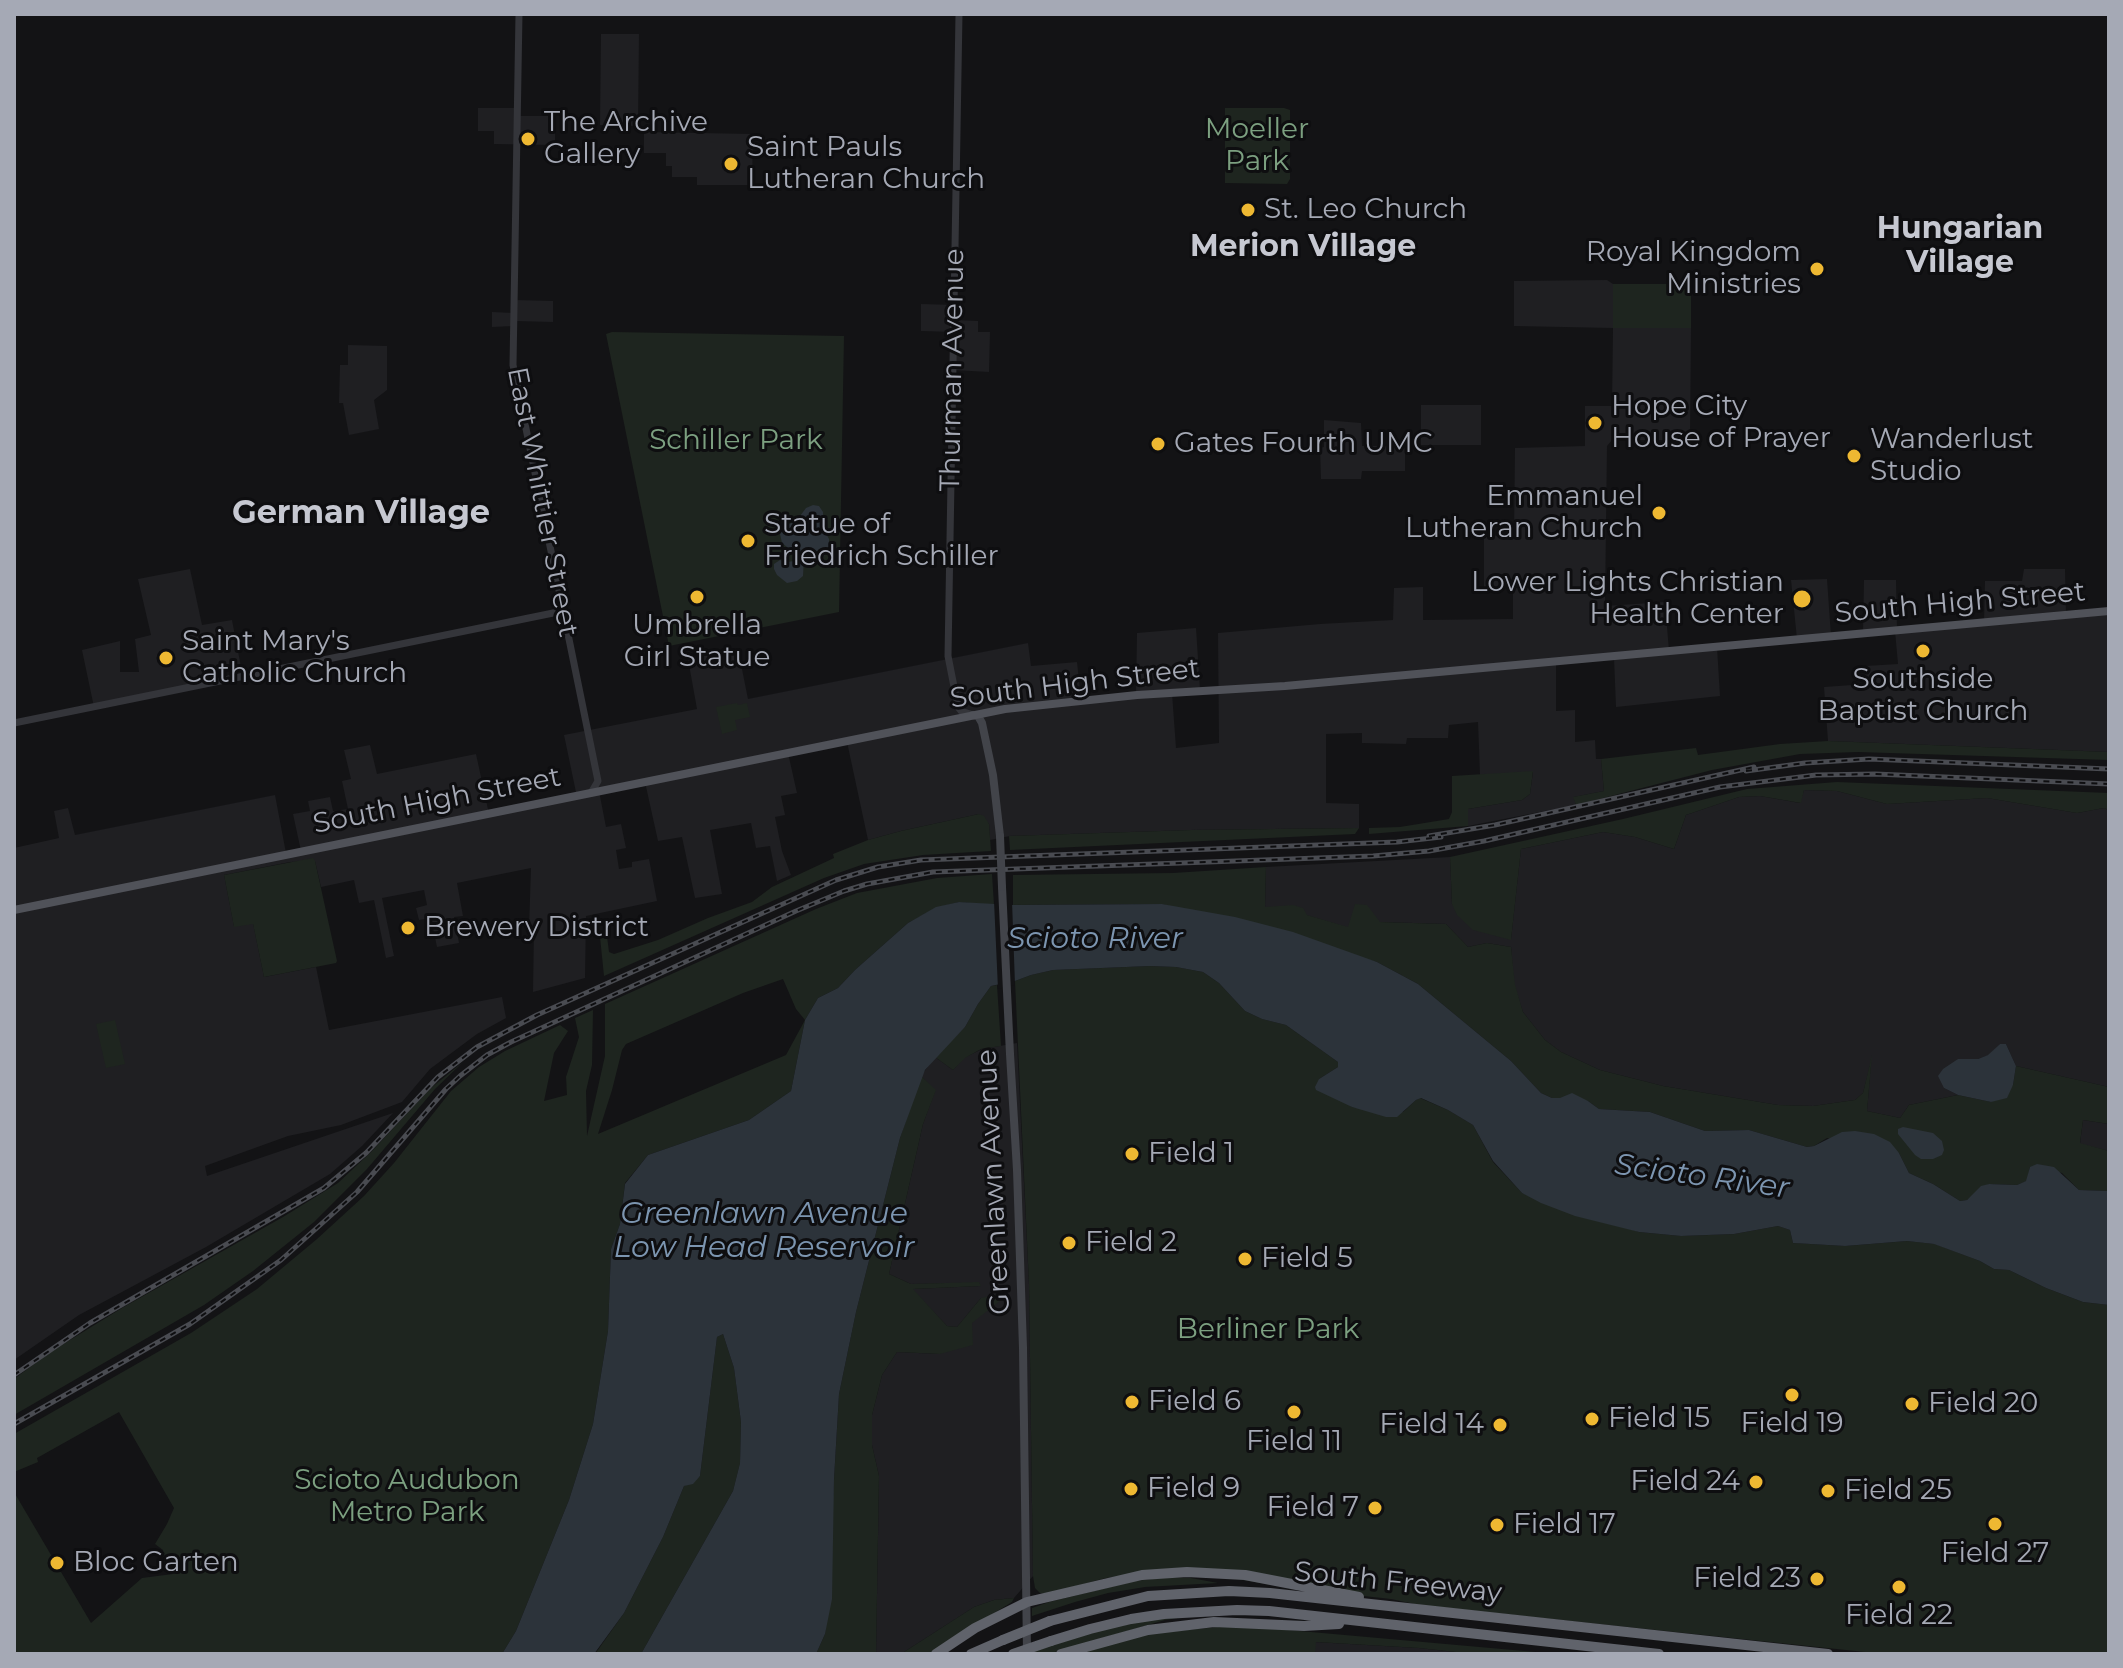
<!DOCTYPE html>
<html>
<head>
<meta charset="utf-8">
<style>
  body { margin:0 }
  #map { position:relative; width:2123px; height:1668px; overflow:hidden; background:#131315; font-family:Montserrat,sans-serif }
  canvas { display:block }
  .frame { position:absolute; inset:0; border:16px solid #a5a9b5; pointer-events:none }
</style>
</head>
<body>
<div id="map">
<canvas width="2123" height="1668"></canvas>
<div class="frame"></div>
</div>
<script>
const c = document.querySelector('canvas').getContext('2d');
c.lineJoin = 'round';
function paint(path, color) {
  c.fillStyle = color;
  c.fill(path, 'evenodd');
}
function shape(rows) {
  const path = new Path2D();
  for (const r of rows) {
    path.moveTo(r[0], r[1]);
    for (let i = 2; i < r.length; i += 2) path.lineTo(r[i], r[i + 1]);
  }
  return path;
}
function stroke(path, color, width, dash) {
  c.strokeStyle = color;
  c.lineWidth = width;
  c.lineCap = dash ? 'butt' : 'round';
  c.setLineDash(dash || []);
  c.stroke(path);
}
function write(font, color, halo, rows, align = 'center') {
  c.font = font + ' Montserrat,sans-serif';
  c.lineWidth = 6;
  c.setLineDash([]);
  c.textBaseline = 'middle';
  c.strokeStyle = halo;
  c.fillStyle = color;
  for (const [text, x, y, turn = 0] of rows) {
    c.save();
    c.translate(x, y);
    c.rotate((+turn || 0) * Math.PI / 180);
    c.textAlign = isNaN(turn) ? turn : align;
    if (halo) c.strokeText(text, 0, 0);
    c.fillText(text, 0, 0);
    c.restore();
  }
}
const built = shape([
  [601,34,639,34,638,126,600,125],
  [478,108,519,108,520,116,555,116,555,145,494,144,494,131,478,131],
  [644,132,753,134,752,185,697,185,697,177,672,177,672,166,666,166,666,153,644,153],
  [1607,280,1613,284,1613,328,1691,328,1690,440,1612,440,1607,446,1605,606,1665,602,1669,651,1717,647,1720,696,1616,707,1614,658,1556,662,1556,711,1575,710,1575,742,1595,740,1596,759,1601,759,1604,791,1574,797,1576,805,1468,826,1468,809,1522,800,1530,794,1533,772,1480,775,1478,722,1449,725,1448,738,1407,738,1406,744,1362,743,1362,733,1326,734,1326,803,1359,804,1359,828,1191,830,1010,836,990,840,989,824,979,814,901,831,868,840,847,742,788,753,797,793,781,796,785,815,775,817,782,851,791,875,777,881,770,846,756,848,751,823,710,830,722,894,695,898,682,837,658,841,645,782,599,791,606,827,621,824,626,848,616,850,619,869,632,867,632,862,649,859,657,901,586,916,585,978,533,992,534,927,529,928,531,868,457,883,463,916,454,917,459,943,437,947,431,918,419,920,416,908,427,905,424,890,382,898,394,956,386,958,374,900,359,903,354,880,321,887,315,861,290,862,224,875,234,926,253,923,264,977,316,967,329,1030,502,997,506,1018,477,1034,430,1069,402,1102,341,1125,288,1136,205,1166,207,1176,393,1113,362,1146,330,1174,206,1247,79,1315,14,1360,14,848,59,838,54,811,68,808,75,835,275,795,286,853,301,851,293,814,310,811,308,801,330,797,333,811,348,809,342,781,351,779,344,750,370,745,377,774,476,754,489,814,577,797,564,735,697,709,688,659,738,649,748,699,1028,643,1031,666,1077,662,1081,700,1136,695,1137,633,1196,628,1200,690,1172,693,1176,748,1219,743,1218,633,1320,624,1393,620,1394,588,1423,587,1423,620,1513,619,1513,587,1484,587,1484,536,1514,535,1515,448,1585,446,1585,406,1612,406,1613,328,1514,326,1514,281],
  [515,300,553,301,553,322,515,321,514,326,492,327,492,312,514,313],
  [921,304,955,305,955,320,978,321,978,332,990,332,989,372,953,370,954,332,921,331],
  [348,345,387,346,387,390,374,400,379,429,349,435,343,403,339,403,340,365,348,365],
  [1421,405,1481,405,1481,445,1421,445],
  [1324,420,1361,423,1362,446,1405,446,1405,471,1362,471,1361,479,1321,479,1320,448,1324,447],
  [190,569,202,625,232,620,241,667,199,676,200,686,94,707,82,650,120,641,120,672,139,672,135,639,151,635,138,579],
  [2024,569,2065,569,2066,614,2109,611,2109,752,1828,741,1824,687,1866,684,1865,666,1898,664,1895,631,1863,634,1864,580,1896,580,1897,630,1984,622,1985,581,2022,581],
  [1827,579,1831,636,1797,639,1791,580],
  [1804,790,1837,791,1887,804,1987,798,2077,813,2104,808,2109,810,2109,1087,2016,1066,2006,1044,2000,1044,1989,1055,1978,1059,1958,1059,1944,1088,1958,1095,1909,1105,1900,1118,1867,1111,1871,1062,1863,1093,1855,1100,1813,1106,1778,1105,1663,1086,1600,1070,1561,1052,1545,1040,1523,1012,1514,985,1511,947,1487,943,1468,947,1446,924,1380,922,1349,928,1306,915,1265,907,1266,867,1450,857,1452,904,1511,939,1521,849,1603,832,1635,837,1674,849,1686,815,1739,797,1760,796,1800,803],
  [1017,1043,1029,1284,1033,1576,1014,1598,994,1600,974,1607,901,1654,876,1654,879,1476,872,1445,872,1415,882,1375,897,1352,940,1354,972,1323,981,1298,957,1327,947,1326,912,1289,980,1286,979,1283,911,1284,889,1274,923,1124,935,1091,921,1076,935,1057,953,1070,964,1058,982,1049],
  [2083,1120,2109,1124,2109,1151,2080,1144],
  [1315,1642,1419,1648,1474,1654,1315,1654]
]);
const green = shape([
  [1225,108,1284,108,1290,110,1290,179,1287,184,1225,183],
  [1613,284,1691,284,1691,328,1613,328],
  [612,332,844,336,839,612,669,646,606,334],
  [737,703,738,705,747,703,750,717,735,720,737,730,722,734,716,707],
  [1828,741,2109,752,2109,760,1858,752,1800,754,1712,770,1576,805,1573,797,1604,791,1601,759,1696,748,1698,755,1780,744],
  [1533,771,1530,794,1522,800,1468,809,1468,826,1369,834,1369,828,1400,827,1449,819,1452,812,1452,776],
  [1837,782,2109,793,2109,810,2104,808,2077,813,1987,798,1887,804,1837,791,1804,790,1801,803,1760,796,1739,797,1686,815,1674,849,1635,837,1603,832,1521,849,1511,940,1473,930,1457,915,1452,904,1450,857,1623,819,1747,789],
  [979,814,984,816,989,824,991,851,923,855,864,864,824,878,604,976,600,937,607,936,609,952,614,954,658,940,708,918,752,902,772,887,834,858,833,854,868,840,901,831],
  [1359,828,1355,834,1010,850,1009,836,1191,830],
  [313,858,315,861,337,961,336,963,264,977,253,924,234,927,224,875],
  [1266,867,1265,907,1293,905,1303,908,1307,915,1348,927,1355,904,1367,905,1380,922,1446,924,1468,947,1487,943,1511,947,1515,985,1523,1012,1545,1040,1561,1052,1600,1070,1663,1086,1778,1105,1813,1106,1855,1100,1863,1093,1872,1055,1867,1111,1900,1118,1909,1105,1958,1095,1991,1102,2013,1085,2016,1066,2109,1087,2109,1124,2083,1120,2080,1143,2109,1151,2109,1191,2079,1190,2062,1173,2030,1167,2027,1181,2017,1185,1989,1184,1967,1200,1960,1201,1933,1184,1909,1173,1899,1153,1827,1138,1814,1146,1807,1147,1749,1130,1705,1131,1650,1112,1599,1109,1588,1101,1552,1098,1541,1093,1511,1061,1418,984,1377,962,1162,904,1013,905,1013,875,1173,873],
  [992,874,994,905,959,902,936,908,908,923,855,970,838,988,818,998,805,1020,791,1091,749,1120,648,1155,625,1183,620,1224,611,1249,608,1331,593,1424,569,1500,516,1631,502,1654,14,1654,14,1492,91,1623,142,1578,173,1574,165,1572,163,1550,155,1544,167,1524,174,1508,119,1412,37,1458,38,1462,14,1472,14,1434,191,1333,257,1289,317,1239,364,1196,394,1163,451,1091,479,1067,505,1051,560,1025,568,1031,554,1053,544,1101,567,1095,566,1077,579,1037,575,1018,593,1010,592,1065,586,1091,587,1136,605,1056,605,1004,816,909,857,893,937,878],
  [783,979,796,1009,805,1020,786,1055,598,1134,612,1090,622,1050,626,1044,743,993],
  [1150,966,1176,967,1203,972,1219,983,1245,1011,1262,1019,1286,1025,1338,1062,1338,1067,1319,1079,1352,1107,1403,1112,1416,1100,1420,1098,1448,1110,1473,1125,1493,1162,1522,1193,1639,1232,1681,1236,1734,1234,1778,1226,1790,1230,1793,1243,1845,1246,1907,1241,1935,1244,1980,1261,1994,1269,2009,1270,2046,1288,2083,1302,2109,1305,2109,1654,1884,1654,1419,1605,1391,1599,1290,1588,1207,1574,1149,1572,1106,1578,1046,1594,1040,1593,1035,1588,1033,1576,1029,1284,1015,981,1031,975,1053,970],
  [997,985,1001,1046,981,1049,965,1058,953,1070,935,1057,965,1027,978,1004,991,986],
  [115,1020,125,1064,106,1068,96,1024],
  [463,1062,435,1089,367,1169,314,1222,253,1271,204,1305,14,1415,14,1379,49,1353,122,1308,283,1217,338,1183,371,1152,431,1088],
  [921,1076,936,1090,923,1124,889,1274,911,1284,979,1282,981,1286,913,1289,947,1326,957,1327,981,1298,999,1294,1001,1300,972,1323,973,1345,940,1354,897,1352,882,1375,872,1415,872,1445,879,1476,876,1654,816,1654,825,1634,839,1394,856,1312,900,1138],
  [723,1334,734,1368,741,1422,740,1463,733,1491,641,1654,595,1654,624,1613,663,1537,684,1486,700,1476,717,1337],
  [1169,1577,1191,1578,1218,1583,1145,1587,1108,1593,1075,1602,1032,1616,1032,1608,1049,1602,1135,1581],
  [1014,1598,1012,1602,928,1654,901,1654,974,1607,994,1600],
  [1185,1617,1165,1620,1048,1654,1035,1654,1034,1648,1130,1621],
  [1227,1626,1266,1628,1558,1654,1474,1654,1419,1648,1316,1642,1315,1654,1072,1654,1137,1635]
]);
const water = shape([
  [813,505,819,506,823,512,823,528,829,539,829,549,825,555,818,559,804,558,803,576,797,581,787,583,777,575,774,569,774,564,780,560,787,562,794,561,797,555,782,543,780,534,784,527,797,520,806,508],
  [959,902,1013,905,1162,904,1235,917,1293,932,1377,962,1418,984,1511,1061,1541,1093,1552,1098,1560,1098,1572,1093,1588,1101,1599,1109,1650,1112,1705,1131,1749,1130,1807,1147,1814,1146,1842,1132,1855,1131,1874,1134,1890,1142,1899,1153,1909,1173,1933,1184,1960,1201,1967,1200,1981,1186,1989,1184,2017,1185,2026,1181,2030,1167,2037,1164,2054,1167,2079,1190,2109,1191,2109,1305,2083,1302,2046,1288,2009,1270,1994,1269,1980,1261,1934,1244,1907,1241,1845,1246,1793,1243,1790,1230,1778,1226,1734,1234,1681,1236,1639,1232,1575,1216,1541,1203,1522,1193,1493,1161,1473,1125,1448,1110,1421,1098,1416,1100,1397,1117,1386,1117,1352,1107,1316,1090,1315,1087,1319,1079,1338,1067,1338,1062,1286,1025,1262,1019,1245,1011,1219,983,1203,972,1176,967,1150,966,1053,970,1031,975,1015,981,991,986,978,1004,965,1027,925,1070,900,1138,856,1312,839,1394,834,1479,832,1599,825,1634,816,1654,641,1654,733,1491,740,1463,741,1422,734,1368,723,1334,717,1337,700,1476,693,1484,684,1486,663,1537,624,1613,594,1654,502,1654,516,1631,569,1500,593,1424,608,1331,611,1249,620,1224,625,1184,648,1155,749,1120,791,1091,805,1020,818,998,838,988,855,970,908,923,936,907],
  [2000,1044,2006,1044,2016,1066,2013,1085,2007,1098,1991,1102,1958,1095,1944,1088,1938,1076,1943,1069,1958,1059,1978,1059,1988,1055],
  [1903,1127,1933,1133,1942,1141,1944,1150,1942,1155,1933,1159,1921,1159,1915,1155,1898,1134,1898,1129]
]);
const pier = shape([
  [994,901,1012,901,1015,985,998,989]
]);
const tertiary = shape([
  [519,14,513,365,598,781,591,793],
  [959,14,948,656,958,707,961,711,973,715],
  [14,723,563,611]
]);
const secondary = shape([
  [973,715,978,716,982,723,993,775,1000,836],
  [1002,887,1010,1054,1017,1170,1023,1348,1027,1653]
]);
const primary = shape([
  [14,910,1005,709,1137,695,1285,686,2109,611]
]);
const motorway = shape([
  [1050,1621,1148,1596,1229,1591,1270,1593,1828,1654],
  [1051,1641,1090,1629,1131,1619,1164,1614,1237,1610,1269,1611,1659,1654],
  [936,1654,975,1628,1027,1602,1142,1575,1187,1572,1245,1575,1359,1597],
  [971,1654,1003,1640],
  [1061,1654,1148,1630,1214,1622,1304,1626,1339,1624]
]);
const rail = shape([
  [1746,771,1805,763,1869,759,2109,769],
  [1429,836,1495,825,1754,767],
  [14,1375,90,1323,324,1188,366,1153,438,1077,477,1047,537,1015,836,880,878,867,921,860,1397,842,1441,837],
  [14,1424,190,1324,281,1260,357,1192,446,1089,460,1076,487,1055,511,1042,796,911,844,891,867,884,933,872,1373,856,1429,851,1484,841,1720,787,1816,775,1875,774,2109,784]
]);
const secondaryBridge = shape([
  [1000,836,1002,887]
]);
const motorwayBridge = shape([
  [1003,1640,1050,1621],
  [1013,1654,1051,1641]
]);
const markers = [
  [528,139,8,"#eeb832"],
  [731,164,8,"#eeb832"],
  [1248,210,8,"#eeb832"],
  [1817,269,8,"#eeb832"],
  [1595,423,8,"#eeb832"],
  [1158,444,8,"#eeb832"],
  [1854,456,8,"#eeb832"],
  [1659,513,8,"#eeb832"],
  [748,541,8,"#eeb832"],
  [697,597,8,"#eeb832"],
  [1802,599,10,"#eeb832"],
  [1923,651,8,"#eeb832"],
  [166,658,8,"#eeb832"],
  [408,928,8,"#eeb832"],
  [1132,1154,8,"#eeb832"],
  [1069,1243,8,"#eeb832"],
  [1245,1259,8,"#eeb832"],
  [1792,1395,8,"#eeb832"],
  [1132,1402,8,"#eeb832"],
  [1912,1404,8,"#eeb832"],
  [1294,1412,8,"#eeb832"],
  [1592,1419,8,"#eeb832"],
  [1500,1425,8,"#eeb832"],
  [1756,1482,8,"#eeb832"],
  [1131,1489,8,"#eeb832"],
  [1828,1491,8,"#eeb832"],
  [1375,1508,8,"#eeb832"],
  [1995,1524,8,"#eeb832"],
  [1497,1525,8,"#eeb832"],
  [57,1563,8,"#eeb832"],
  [1817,1579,8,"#eeb832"],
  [1899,1587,8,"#eeb832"]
];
const poiNames = [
  ["The Archive",544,123],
  ["Gallery",544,155],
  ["Saint Pauls",747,148],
  ["Lutheran Church",747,180],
  ["St. Leo Church",1264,210],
  ["Royal Kingdom",1801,253,"right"],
  ["Ministries",1801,285,"right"],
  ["Hope City",1611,407],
  ["House of Prayer",1611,439],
  ["Wanderlust",1870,440],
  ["Studio",1870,472],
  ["Gates Fourth UMC",1174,444],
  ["Emmanuel",1643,497,"right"],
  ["Lutheran Church",1643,529,"right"],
  ["Statue of",764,525],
  ["Friedrich Schiller",764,557],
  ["Lower Lights Christian",1784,583,"right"],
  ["Health Center",1784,615,"right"],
  ["Umbrella",697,626,"center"],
  ["Girl Statue",697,658,"center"],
  ["Saint Mary's",182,642],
  ["Catholic Church",182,674],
  ["Southside",1923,680,"center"],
  ["Baptist Church",1923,712,"center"],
  ["Brewery District",424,928],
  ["Field 1",1148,1154],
  ["Field 2",1085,1243],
  ["Field 5",1261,1259],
  ["Field 6",1148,1402],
  ["Field 20",1928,1404],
  ["Field 15",1608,1419],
  ["Field 19",1792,1424,"center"],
  ["Field 14",1484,1425,"right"],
  ["Field 11",1294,1442,"center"],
  ["Field 24",1740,1482,"right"],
  ["Field 9",1147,1489],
  ["Field 25",1844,1491],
  ["Field 7",1359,1508,"right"],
  ["Field 17",1513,1525],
  ["Field 27",1995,1554,"center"],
  ["Bloc Garten",73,1563],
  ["Field 23",1801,1579,"right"],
  ["Field 22",1899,1616,"center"]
];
const parkNames = [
  ["Moeller",1257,130],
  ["Park",1257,162],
  ["Schiller Park",736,441],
  ["Berliner Park",1268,1330],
  ["Scioto Audubon",407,1481],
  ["Metro Park",407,1513]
];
const streetNames = [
  ["Thurman Avenue",953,370,-89],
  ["East Whittier Street",542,502,79],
  ["South High Street",1960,603,-5],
  ["South High Street",1075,684,-7],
  ["South High Street",437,801,-11],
  ["Greenlawn Avenue",994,1182,-93],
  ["South Freeway",1398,1583,6]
];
const neighbourhoodNames = [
  ["Hungarian",1960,229],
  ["Village",1960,263],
  ["Merion Village",1303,247]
];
const waterNames = [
  ["Scioto River",1095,939],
  ["Scioto River",1702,1177,8],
  ["Greenlawn Avenue",764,1214],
  ["Low Head Reservoir",764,1248]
];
const quarterNames = [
  ["German Village",361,514]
];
paint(built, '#1f1f22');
paint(green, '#1e251f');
paint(water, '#2c333a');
paint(pier, '#131315');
stroke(tertiary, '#34353a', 7);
stroke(secondary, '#42444a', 8);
stroke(primary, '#505259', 8);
stroke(motorway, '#60636b', 10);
stroke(rail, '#494b51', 5);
stroke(rail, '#0e0e10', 2, [6]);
stroke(secondaryBridge, '#42444a', 8);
stroke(motorwayBridge, '#60636b', 10);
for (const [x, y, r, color] of markers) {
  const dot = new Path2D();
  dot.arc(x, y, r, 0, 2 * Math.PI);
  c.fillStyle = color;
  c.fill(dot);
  stroke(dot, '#0e0e10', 3);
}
write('28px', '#a5a9b5', '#0e0e10', poiNames, 'left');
write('28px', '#7ca080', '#0e0e10', parkNames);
write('28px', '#a5a9b5', '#0e0e10', streetNames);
write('bold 30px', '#c6c8d1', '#0e0e10', neighbourhoodNames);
write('italic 30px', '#7c95b0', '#0e0e10', waterNames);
write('bold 32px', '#c6c8d1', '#0e0e10', quarterNames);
</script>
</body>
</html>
